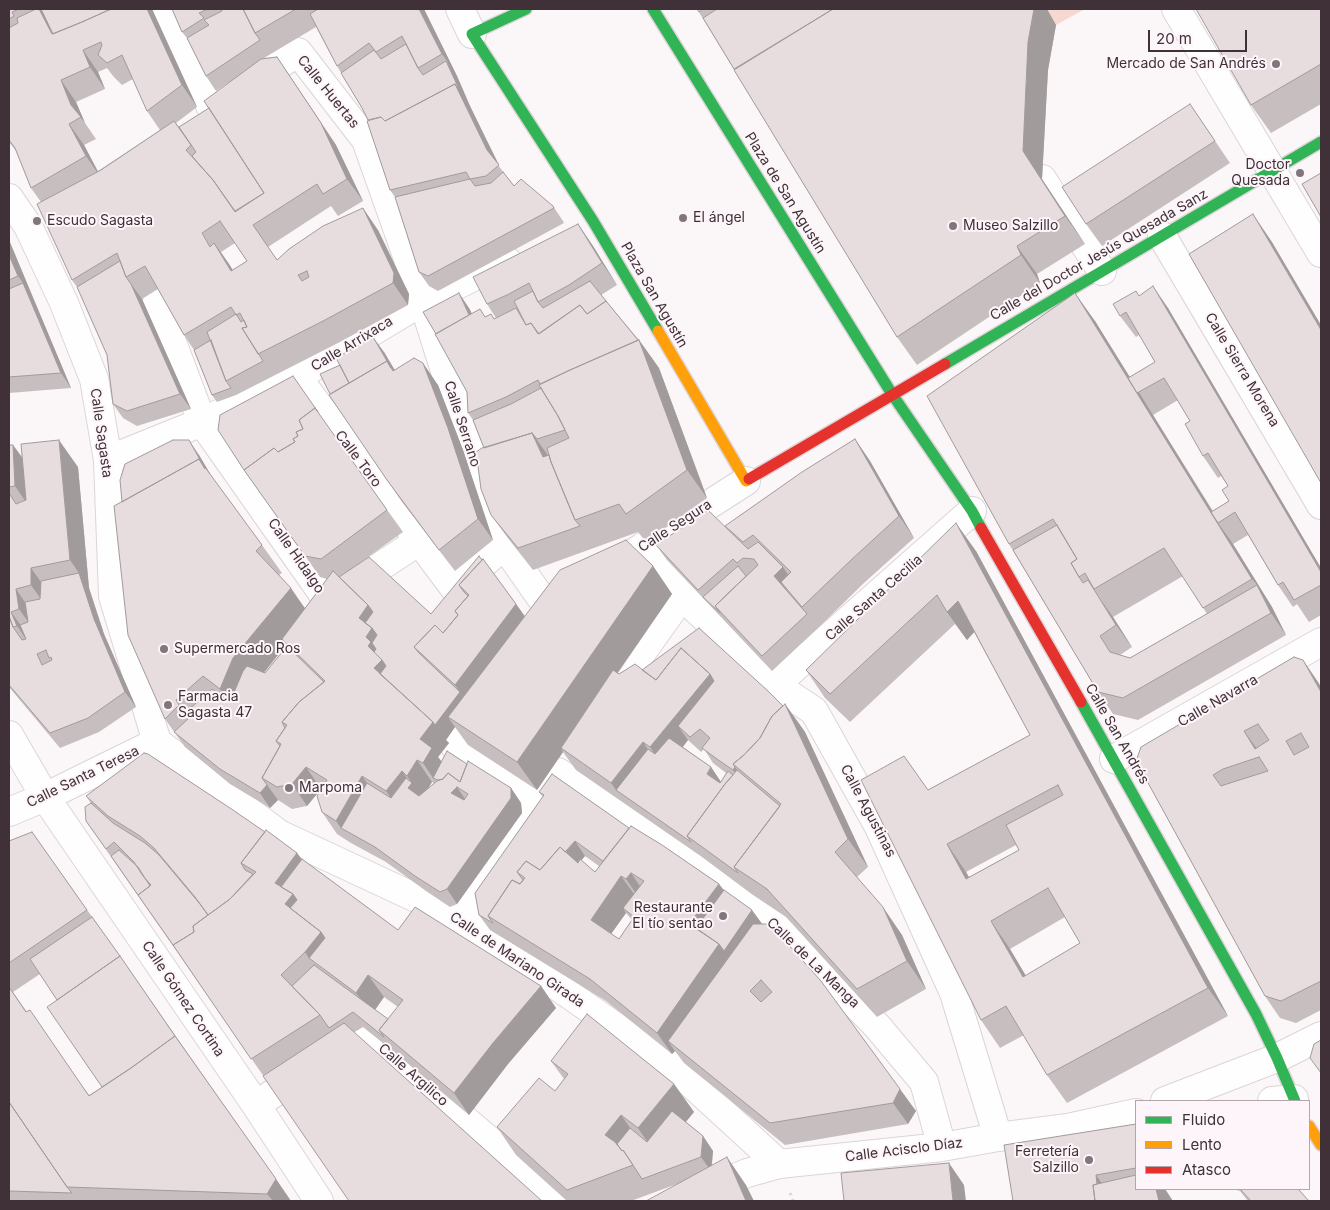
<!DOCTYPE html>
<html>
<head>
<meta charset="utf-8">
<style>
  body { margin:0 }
  #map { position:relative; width:1330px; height:1210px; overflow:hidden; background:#fbf7f9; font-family:Inter,sans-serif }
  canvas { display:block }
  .frame { position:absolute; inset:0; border:10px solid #3f3137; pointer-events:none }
  .legend { position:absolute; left:1135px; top:1100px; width:175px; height:90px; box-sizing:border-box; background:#fdf5f9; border:1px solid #b1a7ab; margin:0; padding:6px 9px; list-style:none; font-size:15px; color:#3f3137 }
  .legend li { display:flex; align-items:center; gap:10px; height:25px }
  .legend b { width:25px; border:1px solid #b1a7ab }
  .scale { position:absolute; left:1148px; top:30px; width:99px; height:22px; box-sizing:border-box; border:2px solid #3f3137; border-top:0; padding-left:6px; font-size:15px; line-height:18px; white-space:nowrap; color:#3f3137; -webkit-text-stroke:4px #fdf5f9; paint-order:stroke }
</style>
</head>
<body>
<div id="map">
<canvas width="1330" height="1210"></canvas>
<div class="frame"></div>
<ul class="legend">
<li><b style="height:6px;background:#30b455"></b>Fluido</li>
<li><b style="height:6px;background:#ff9f0a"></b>Lento</li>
<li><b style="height:6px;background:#e5322d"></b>Atasco</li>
</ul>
<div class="scale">20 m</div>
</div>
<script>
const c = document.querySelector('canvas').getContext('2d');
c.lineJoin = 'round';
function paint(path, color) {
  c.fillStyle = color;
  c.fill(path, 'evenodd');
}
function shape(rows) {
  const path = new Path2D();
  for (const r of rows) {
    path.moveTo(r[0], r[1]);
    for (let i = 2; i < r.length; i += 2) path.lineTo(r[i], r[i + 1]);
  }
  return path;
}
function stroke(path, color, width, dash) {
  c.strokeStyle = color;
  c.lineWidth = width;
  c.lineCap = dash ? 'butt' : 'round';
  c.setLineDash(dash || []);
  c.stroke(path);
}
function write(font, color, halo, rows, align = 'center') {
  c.font = font + ' Inter,sans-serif';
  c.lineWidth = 4;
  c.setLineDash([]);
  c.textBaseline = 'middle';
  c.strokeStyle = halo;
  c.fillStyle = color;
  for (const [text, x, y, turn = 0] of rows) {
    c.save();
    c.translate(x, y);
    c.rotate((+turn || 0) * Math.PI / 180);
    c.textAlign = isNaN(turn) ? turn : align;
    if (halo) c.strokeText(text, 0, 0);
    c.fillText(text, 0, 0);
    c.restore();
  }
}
const green = shape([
  [1047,9,1085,9,1056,25]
]);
const path = shape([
  [790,1193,793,1201]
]);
const street = shape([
  [167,9,212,110,298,52,366,140,423,301,467,441,504,545,548,608],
  [460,9,472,34],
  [1176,9,1321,253],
  [1042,179,1102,271],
  [9,198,28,226,64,303,94,379,108,460,113,596,157,742],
  [1162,236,1321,505],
  [157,302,202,422,328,601,419,541],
  [297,377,455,589,504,545],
  [108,460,202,422,297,377,423,301,507,261],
  [644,546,682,596,775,685,814,711,879,827,954,993,998,1137],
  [629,556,746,481],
  [775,685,972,511],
  [610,697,682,596],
  [483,705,455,746,536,804],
  [9,735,45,797,256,1105,319,1201],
  [157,742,279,834,459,918,672,1066,779,1164],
  [1114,759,1321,642],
  [558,772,776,923,877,1026,924,1082,942,1147],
  [9,812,45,797,157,742],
  [459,918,547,788],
  [1165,1101,1277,1058,1321,1036],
  [1272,1101,1294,1099],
  [256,1105,363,1033,560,1201],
  [680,1201,747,1173,779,1164,942,1147,998,1137,1068,1128,1136,1113]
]);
const fast = shape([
  [526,9,472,34,593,221,658,331],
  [653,9,892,394,972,511,981,528],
  [945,364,1321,142],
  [1081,702,1256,1014,1277,1058,1295,1101]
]);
const slow = shape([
  [658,331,746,481,749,479],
  [1309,1126,1321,1145]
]);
const jam = shape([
  [749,479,945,364],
  [981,528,1081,702]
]);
const wall = shape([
  [9,9,152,9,197,107,176,123,179,127,209,108,229,82,216,91,206,76,187,38,182,32,172,9,424,9,457,76,470,106,498,165,514,186,553,206,563,221,564,223,438,291,429,286,419,272,395,197,390,190,368,120,362,108,337,66,316,27,264,58,277,57,292,79,336,145,363,201,338,216,331,206,268,247,277,260,378,230,409,294,408,305,340,342,236,395,217,402,212,395,194,350,184,335,158,289,142,299,191,409,137,426,123,418,113,404,107,355,77,287,72,280,41,202,31,188,16,151,9,142],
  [107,68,113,76,122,85,133,79,147,111,160,130,98,171,84,145,96,139,85,123,76,102,105,89,98,72],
  [235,243,247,261,233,270,221,252],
  [697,9,1047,9,1056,25,1048,70,1042,179,1085,244,1037,274,1040,283,917,365,897,337],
  [1321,9,1321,104,1271,133,1251,105],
  [1190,104,1230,163,1102,246,1086,224],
  [578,224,593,246,617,285,601,295,639,340,659,368,707,498,646,542,638,532,533,570,507,537,491,515,484,448,473,420,468,413,469,308,472,314,480,309,485,317,491,314,494,319,496,318,487,304],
  [9,240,33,298,71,388,9,393],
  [1139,296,1168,308,1321,568,1321,615,1309,622,1297,604,1293,607,1278,585,1248,535,1233,544,1272,607,1286,635,1138,720,1113,714,1098,692,1009,544,1095,321,1130,377,1155,362,1139,335,1136,337,1120,316],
  [1178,400,1190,421,1203,456,1218,478,1221,476,1228,486,1229,501,1213,511,1153,415],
  [1183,576,1207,614,1130,658,1120,655,1132,647,1113,617],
  [384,352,395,370,438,385,463,450,493,540,455,571,402,502,387,480,330,394,340,365],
  [324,422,403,532,361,562,431,614,483,559,525,616,653,566,672,594,618,673,619,674,642,670,783,706,785,704,805,732,868,867,857,877,902,935,926,989,877,1017,786,917,753,895,702,857,576,770,563,752,537,790,468,745,455,727,446,740,449,743,438,757,442,762,467,764,511,788,521,803,522,813,457,904,450,907,426,891,386,862,351,843,337,834,322,812,321,789,307,806,292,809,278,800,270,808,230,784,185,747,165,719,122,502,199,455,213,479,262,545,282,573,279,575,305,608,327,579,320,577,244,470],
  [286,645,287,646,265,673,264,673],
  [688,740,701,752,704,749,713,763,726,773,721,782,711,767,683,747],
  [432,782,434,783,428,789],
  [855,439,870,461,914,538,865,582,817,629,772,671,667,560,656,545,728,530,725,526],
  [9,445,13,445,23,458,78,467,89,588,104,634,136,707,99,732,60,748,9,687],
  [976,551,1228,1016,1067,1103,1047,1075,1024,1035,1000,1048,981,1020,928,790,1030,735,974,632,967,640,955,624,850,722,825,698,806,670],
  [1016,845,1019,850,969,877,966,872],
  [1065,917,1080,943,1026,976,1010,949],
  [1303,660,1321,687,1321,1010,1296,1023,1280,1018,1265,996,1136,761],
  [539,792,629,828,719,884,724,890,762,924,916,1111,908,1124,785,1145,684,1063,675,1051,672,1054,606,1001,490,930,479,915,543,797],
  [585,856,599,866,595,872,581,860],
  [626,913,632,920,619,939,611,934],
  [86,796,265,832,297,853,302,859,398,930,541,986,556,1008,508,1064,469,1115,394,1052,363,1027,269,1084,86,821,91,803],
  [384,997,398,1007,388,1019,375,1010],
  [32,832,124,962,291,1201,9,1201,9,841],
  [40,974,57,1000,102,1087,89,1095,27,1012,13,992],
  [551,1061,674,1084,694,1112,686,1122,703,1136,713,1151,712,1165,746,1185,677,1184,631,1201,567,1201,516,1155,497,1127,555,1091,564,1079],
  [1136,1124,1136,1189,1165,1189,1172,1200,1013,1201],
  [1233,1189,1298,1189,1309,1201,1248,1201,1240,1191]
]);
const shadedWall = shape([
  [39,9,41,9,59,40,52,34],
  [147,9,152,9,197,107,182,85],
  [419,9,424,9,457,76,470,106,499,165,487,150,455,84,447,61,442,54],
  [1034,9,1047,9,1056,25,1048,70,1042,179,1085,244,1065,216,1023,151,1028,42],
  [83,50,98,72,105,89,90,67],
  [277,57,336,145,363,201,347,179],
  [61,80,76,102,85,123,71,105],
  [69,124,84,145,101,178,86,156],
  [363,208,378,230,409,294,408,305,393,283],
  [1253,214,1272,242,1321,325,1321,330],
  [578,224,593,246,617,285,602,263],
  [9,240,71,388,61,373,23,283,18,276,9,255],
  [214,243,229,264,246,293,231,271],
  [1017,246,1037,274,1040,283,1021,255],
  [131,284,142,299,191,409,180,394],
  [1153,286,1168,308,1321,568,1321,572],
  [459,293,469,308,484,338,473,323],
  [1075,293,1095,321,1219,522,1218,523,1233,544,1272,607,1286,635,1271,613,1257,585,1252,579],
  [373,337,384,352,402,383,391,368],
  [639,340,659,368,707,498,687,470],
  [423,363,438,385,463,450,493,540,478,519],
  [532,433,547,454,558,479,543,457],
  [855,439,870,461,914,538,899,516],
  [59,440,78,467,89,588,104,634,136,707,125,692,94,619,79,573,70,560],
  [189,440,199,455,218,487,208,473],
  [13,445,32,472,34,514,15,486],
  [956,523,976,551,1228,1016,1208,988],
  [653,566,672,594,564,750,561,748,563,752,537,790,517,762],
  [783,567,793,582,781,582,786,589,784,591,774,576],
  [31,568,51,596,51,613,31,585],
  [291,588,310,616,282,639,286,645,253,686,240,717,220,689,233,658],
  [16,589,35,617,39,637,19,609],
  [1100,599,1113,617,1132,647,1116,625],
  [958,601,977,629,967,640,947,612],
  [516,604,531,626,470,707,455,685],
  [368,605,383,627,387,664,392,687,374,668,366,637,359,618],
  [11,612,31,639,36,654,17,626],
  [1303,660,1318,682,1321,687,1321,692],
  [710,674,725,696,678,726,688,740,665,769,650,747],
  [460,692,470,707,448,717,455,727,446,740,449,743,438,757,448,770,433,778,423,763,420,739,433,722],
  [785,704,805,732,868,867,848,839],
  [1244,731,1260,753,1255,749],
  [643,742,658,764,616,790,611,783],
  [417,760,432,782,419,803,401,813,386,791,402,771,411,784,412,783,407,776],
  [306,767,321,789,307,806,292,784],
  [711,767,721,782,718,789,707,774],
  [735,767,745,782,744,785,733,770],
  [362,776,378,798,341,828,336,821],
  [267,785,278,800,270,808,260,793],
  [457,787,467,802,451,793],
  [511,788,521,803,522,813,457,904,447,889],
  [575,841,585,856,555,892,545,877],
  [947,844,966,872,986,907,966,879],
  [297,853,317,881,309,926,285,904,275,883],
  [631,873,646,895,641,901,626,879],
  [621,876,637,898,623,908,626,913,606,941,591,920],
  [719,884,734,905,709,940,689,924],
  [883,907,902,935,926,989,907,961],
  [752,910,763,925,668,1041,675,1051,672,1054,657,1033,719,944],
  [991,921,1010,949,1043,1005,1023,977],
  [321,932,340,960,309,958,305,952],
  [368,975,384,997,372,1014,356,993],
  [541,986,556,1008,508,1064,469,1115,454,1093,493,1043],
  [674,1084,694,1112,657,1156,638,1128],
  [900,1089,916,1111,908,1124,893,1103],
  [621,1115,641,1143,642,1179,628,1158,605,1135],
  [703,1136,713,1151,711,1171,701,1157],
  [727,1157,746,1185,754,1201,746,1201],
  [949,1163,964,1185,966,1201,953,1201],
  [1096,1175,1111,1196,1099,1201],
  [276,1179,291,1201,273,1201,267,1194],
  [1156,1189,1165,1189,1173,1201,1159,1201]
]);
const building = shape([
  [9,9,19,9,12,12,14,16,9,19,9,9],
  [36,9,39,9,52,34,82,22,111,9,147,9,182,85,147,111,122,55,107,63,98,55,102,45,101,42,83,50,90,67,61,80,71,105,81,117,69,124,86,156,31,188,15,148,9,140,9,28,18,23,17,18,36,9],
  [41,9,111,9,82,22,53,34,41,9],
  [172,9,208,9,199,13,204,18,182,32,172,9],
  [221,9,243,9,255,33,260,40,206,76,187,38,209,25,204,20,222,11,221,9],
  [243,9,296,9,255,33,243,9],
  [318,9,419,9,442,54,418,68,402,36,376,52,369,43,337,66,310,14,318,9],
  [697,9,703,9,699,12,697,9],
  [717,9,833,9,734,69,703,18,717,9],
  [833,9,1034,9,1028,42,1023,151,1065,216,1017,246,1021,255,897,337,734,70,833,9],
  [1196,9,1321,9,1321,64,1251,105,1196,9],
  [406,44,418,68,423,75,446,61,460,91,455,84,385,121,381,117,368,120,362,108,341,73,374,50,381,59,406,44],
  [277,57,321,123,347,179,323,194,317,184,253,225,277,260,289,249,323,226,363,208,394,273,393,283,325,320,258,354,242,328,247,327,240,313,236,315,231,307,184,335,145,266,126,277,117,253,72,280,37,204,101,170,174,121,191,145,186,150,213,180,235,212,264,193,204,101,261,59,277,57],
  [220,221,247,261,231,271,214,243,210,247,202,233,220,221],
  [307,271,309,277,302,281,298,275,307,271],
  [455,84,487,150,499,165,486,176,470,179,466,172,390,190,367,121,381,117,385,121,455,84],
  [1190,104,1215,141,1086,224,1062,187,1190,104],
  [209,108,264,193,235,211,213,180,192,156,196,152,179,127,209,108],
  [503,172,514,186,521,179,553,206,554,208,428,276,419,272,395,197,470,179,475,186,491,183,503,172],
  [1321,173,1321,217,1302,184,1321,173],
  [1253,214,1321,330,1321,483,1189,254,1253,214],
  [578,224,602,263,569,285,538,302,529,283,509,294,487,304,473,277,578,224],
  [9,255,18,276,9,280,9,255],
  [120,261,126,277,131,284,180,394,127,411,113,404,107,355,77,287,120,261],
  [590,281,606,301,587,314,580,305,539,334,531,323,526,325,514,301,533,291,538,302,543,308,590,281],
  [23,283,61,373,9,377,9,289,23,283],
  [1153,286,1321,572,1321,585,1294,600,1283,582,1278,585,1235,512,1218,523,1211,512,1229,501,1222,490,1228,486,1208,453,1203,456,1185,424,1190,421,1164,378,1137,393,1128,378,1155,362,1126,312,1120,316,1113,304,1136,291,1139,296,1153,286],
  [459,293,469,315,436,334,423,312,459,293],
  [1075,293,1252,579,1203,608,1164,548,1094,589,1085,573,1079,577,1071,563,1077,559,1053,519,1009,544,927,396,1075,293],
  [606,301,638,340,570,370,540,384,538,380,506,397,468,413,467,392,435,334,480,309,485,317,491,314,494,319,516,308,526,325,531,323,538,334,580,305,587,314,606,301],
  [236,314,241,322,244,320,247,327,242,328,263,361,226,381,207,332,236,314],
  [373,337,391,368,387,361,349,383,336,358,373,337],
  [211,340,226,381,231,388,212,395,194,350,211,340],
  [639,340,687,470,626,514,619,504,575,520,551,462,547,448,569,438,558,416,539,385,570,370,639,340],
  [414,358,423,363,448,428,478,519,439,550,387,480,329,395,387,361,393,371,414,358],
  [340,365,349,383,330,394,320,374,340,365],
  [293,376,318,412,315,408,299,420,303,429,296,432,298,436,293,439,295,442,278,452,274,448,244,470,218,430,220,415,293,376],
  [541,388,558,416,565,430,537,439,532,433,484,448,473,420,511,404,541,388],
  [315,408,387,510,321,559,305,556,244,470,274,448,278,452,295,442,293,439,298,436,296,432,303,429,299,420,315,408],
  [532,433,543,457,549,455,551,462,575,520,580,526,518,548,491,515,481,489,477,459,473,454,482,448,532,433],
  [855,439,899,516,850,561,802,607,781,582,791,572,753,535,743,542,725,526,802,472,855,439],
  [59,440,70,560,31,568,31,585,16,589,19,609,11,612,17,626,13,627,9,616,9,493,16,504,26,500,21,444,59,440],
  [173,440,189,440,205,469,199,459,122,502,120,480,125,464,173,440],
  [9,445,13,445,15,486,9,487,9,445],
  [199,459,262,545,256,551,291,588,233,658,220,689,203,676,176,700,179,705,165,719,128,635,114,506,199,459],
  [708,510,748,549,758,542,783,567,774,576,807,614,762,656,715,606,758,565,754,559,743,558,737,563,733,559,698,590,656,545,708,510],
  [956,523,1208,988,1047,1075,1006,1006,981,1020,861,780,904,756,928,790,1030,735,958,601,947,612,937,595,830,694,806,670,956,523],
  [1058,785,1063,795,1006,825,1019,850,966,879,947,844,1058,785],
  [1048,888,1080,943,1023,977,991,921,1048,888],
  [1057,525,1077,559,1071,563,1079,577,1083,583,1088,580,1116,625,1100,636,1110,652,1130,658,1257,585,1271,613,1123,698,1098,692,1013,550,1057,525],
  [626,540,653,566,517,762,448,717,560,570,626,540],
  [479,556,482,560,459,585,464,592,468,596,455,611,458,615,443,633,435,625,414,647,419,653,460,692,435,725,433,722,380,674,386,666,382,660,374,652,376,649,372,643,377,635,372,628,365,623,373,612,368,605,339,577,369,557,431,614,479,556],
  [483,559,516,604,455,685,414,647,435,625,443,633,458,615,455,611,469,595,459,585,483,559],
  [738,566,746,576,715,606,720,613,703,597,738,566],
  [333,571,368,605,359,618,372,628,366,637,371,642,368,646,382,660,374,668,433,722,420,739,432,748,423,763,417,760,407,776,402,771,386,791,362,776,336,821,322,812,317,796,327,780,306,767,292,784,277,787,262,778,281,744,276,741,287,725,282,722,299,702,325,681,282,639,333,571],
  [79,573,94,619,125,692,88,718,50,733,9,685,9,616,13,627,22,640,26,639,20,625,28,622,25,602,40,599,41,581,79,573],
  [46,650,49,658,51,657,52,660,42,665,37,654,46,650],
  [699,628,768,691,783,706,772,716,760,738,744,755,733,764,735,767,733,770,717,759,702,748,710,738,700,729,690,737,678,726,714,681,710,674,681,648,656,680,642,670,699,628],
  [287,646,324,682,299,702,282,722,285,728,276,741,280,746,262,778,267,785,260,793,220,769,174,732,189,718,185,713,212,689,230,702,243,671,247,666,265,673,287,646],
  [681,648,710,674,650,747,643,742,611,783,561,748,613,670,619,674,635,664,656,680,681,648],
  [1294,657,1303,660,1321,692,1321,981,1281,1001,1265,996,1136,761,1141,747,1294,657],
  [1258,724,1269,740,1255,749,1244,731,1258,724],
  [1301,733,1309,747,1294,755,1286,741,1301,733],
  [1259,757,1268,771,1233,782,1221,786,1213,775,1223,769,1259,757],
  [785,704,848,839,835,852,883,907,907,961,857,989,767,889,734,867,781,804,733,764,744,755,760,738,772,716,785,704],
  [669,738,711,767,707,774,720,783,728,771,733,775,725,784,687,836,691,842,616,790,648,749,655,754,669,738],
  [447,751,467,764,460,782,448,773,443,779,438,780,433,778,447,751],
  [144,753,148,754,233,810,265,832,241,863,245,870,253,874,230,899,208,915,195,897,154,848,140,836,108,816,86,796,144,753],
  [468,761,511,788,511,798,447,889,440,892,415,876,375,847,341,828,367,783,391,798,406,778,412,783,408,788,419,796,437,781,443,779,448,773,460,782,468,761],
  [457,787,468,794,464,800,451,793,457,787],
  [737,770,780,806,734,867,738,873,687,836,725,784,737,770],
  [552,774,629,828,603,861,575,841,565,852,560,847,540,870,526,861,517,872,523,880,520,884,512,880,488,916,493,923,479,915,475,893,544,795,539,792,552,774],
  [91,803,113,823,145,843,159,855,200,904,208,915,193,926,194,932,173,945,138,895,151,885,143,876,134,862,114,842,106,849,86,821,85,807,91,803],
  [631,826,662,845,719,884,689,924,719,944,657,1033,590,979,488,916,512,880,520,884,525,878,517,872,526,861,540,870,560,847,578,863,580,859,595,872,631,826],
  [631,873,644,881,623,908,634,917,619,939,591,920,621,876,626,879,631,873],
  [266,830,297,853,275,883,293,894,285,904,321,932,305,952,281,975,320,1015,251,1059,173,945,194,932,193,926,230,899,256,872,241,863,266,830],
  [32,832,87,910,9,963,9,841,32,832],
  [119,850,138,867,150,886,138,895,111,856,119,850],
  [302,859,398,930,415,907,541,986,493,1043,454,1093,379,1030,403,1000,368,975,356,993,309,958,325,938,321,932,290,908,297,900,293,894,281,887,302,859],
  [724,890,752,910,724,951,719,944,696,928,724,890],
  [92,917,120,956,57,1000,30,959,92,917],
  [753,924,770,924,821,981,900,1089,893,1103,770,1123,668,1041,753,924],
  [761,980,772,992,761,1002,750,991,761,980],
  [120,956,175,1036,131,1068,102,1087,47,1007,120,956],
  [314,965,388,1019,379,1030,384,1037,353,1012,329,1028,320,1015,292,986,314,965],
  [9,987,26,1012,30,1010,89,1096,131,1068,175,1036,276,1179,267,1194,67,1187,9,1102,9,987],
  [587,1014,674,1084,638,1128,621,1115,605,1135,615,1142,622,1151,623,1150,633,1165,567,1190,497,1127,539,1078,555,1091,568,1074,551,1061,587,1014],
  [344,1023,542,1201,349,1201,263,1076,344,1023],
  [1321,1040,1321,1073,1310,1058,1314,1044,1321,1040],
  [9,1102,67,1187,72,1193,9,1191,9,1102],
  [672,1111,703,1136,701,1157,642,1179,623,1150,622,1151,617,1144,630,1128,647,1142,672,1111],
  [1136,1124,1136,1168,1096,1175,1097,1184,1093,1185,1095,1201,1013,1201,1004,1145,1136,1124],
  [727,1157,746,1201,646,1201,727,1157],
  [949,1163,953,1201,844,1201,841,1173,949,1163],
  [1136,1175,1136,1189,1156,1189,1159,1201,1095,1201,1093,1185,1136,1175],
  [1240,1189,1298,1189,1309,1201,1251,1201,1240,1189]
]);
const markers = [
  [1276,64,5,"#81767b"],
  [1300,173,5,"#81767b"],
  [683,218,5,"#81767b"],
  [37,221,5,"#81767b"],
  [953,226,5,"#81767b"],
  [164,649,5,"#81767b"],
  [168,705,5,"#81767b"],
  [289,788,5,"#81767b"],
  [723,916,5,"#81767b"],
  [1089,1160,5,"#81767b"]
];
const poiNames = [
  ["Mercado de San Andrés",1266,64,"right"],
  ["Doctor",1290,165,"right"],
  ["Quesada",1290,181,"right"],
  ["El ángel",693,218],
  ["Escudo Sagasta",47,221],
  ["Museo Salzillo",963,226],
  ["Supermercado Ros",174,649],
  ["Farmacia",178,697],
  ["Sagasta 47",178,713],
  ["Marpoma",299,788],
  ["Restaurante",713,908,"right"],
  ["El tío sentao",713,924,"right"],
  ["Ferretería",1079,1152,"right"],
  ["Salzillo",1079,1168,"right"]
];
const streetNames = [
  ["Calle Huertas",328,92,51],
  ["Plaza de San Agustín",785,193,58],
  ["Calle del Doctor Jesús Quesada Sanz",1099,255,-30],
  ["Plaza San Agustín",654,295,60],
  ["Calle Arrixaca",352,344,-31],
  ["Calle Sierra Morena",1242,370,59],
  ["Calle Serrano",462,424,72],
  ["Calle Sagasta",101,433,82],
  ["Calle Toro",358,459,53],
  ["Calle Segura",675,526,-33],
  ["Calle Hidalgo",296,556,55],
  ["Calle Santa Cecilia",874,598,-41],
  ["Calle Navarra",1218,701,-30],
  ["Calle San Andrés",1117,734,60],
  ["Calle Santa Teresa",83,777,-26],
  ["Calle Agustinas",868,811,62],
  ["Calle de Mariano Girada",517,960,34],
  ["Calle de La Manga",813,963,44],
  ["Calle Gómez Cortina",183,999,56],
  ["Calle Argilico",413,1075,41],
  ["Calle Acisclo Díaz",904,1150,-7]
];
paint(green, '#f7d8d0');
stroke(street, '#ddd4d8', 30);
stroke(fast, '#ddd4d8', 14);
stroke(slow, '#ddd4d8', 14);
stroke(jam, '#ddd4d8', 14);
stroke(path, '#dbd7d9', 3, [2.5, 4]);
stroke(street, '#fefefe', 28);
stroke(fast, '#30b455', 11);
stroke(slow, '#ff9f0a', 11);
stroke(jam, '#e5322d', 11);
paint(wall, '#c7bec0');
paint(shadedWall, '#a29b9c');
paint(building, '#e7dddf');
stroke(building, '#a29b9c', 1);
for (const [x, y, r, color] of markers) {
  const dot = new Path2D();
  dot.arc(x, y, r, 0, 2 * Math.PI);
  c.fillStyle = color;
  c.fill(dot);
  stroke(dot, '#fdf5f9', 2);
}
write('14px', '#3f3137', '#fdf5f9', poiNames, 'left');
write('14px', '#3f3137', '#fdf5f9', streetNames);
</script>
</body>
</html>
